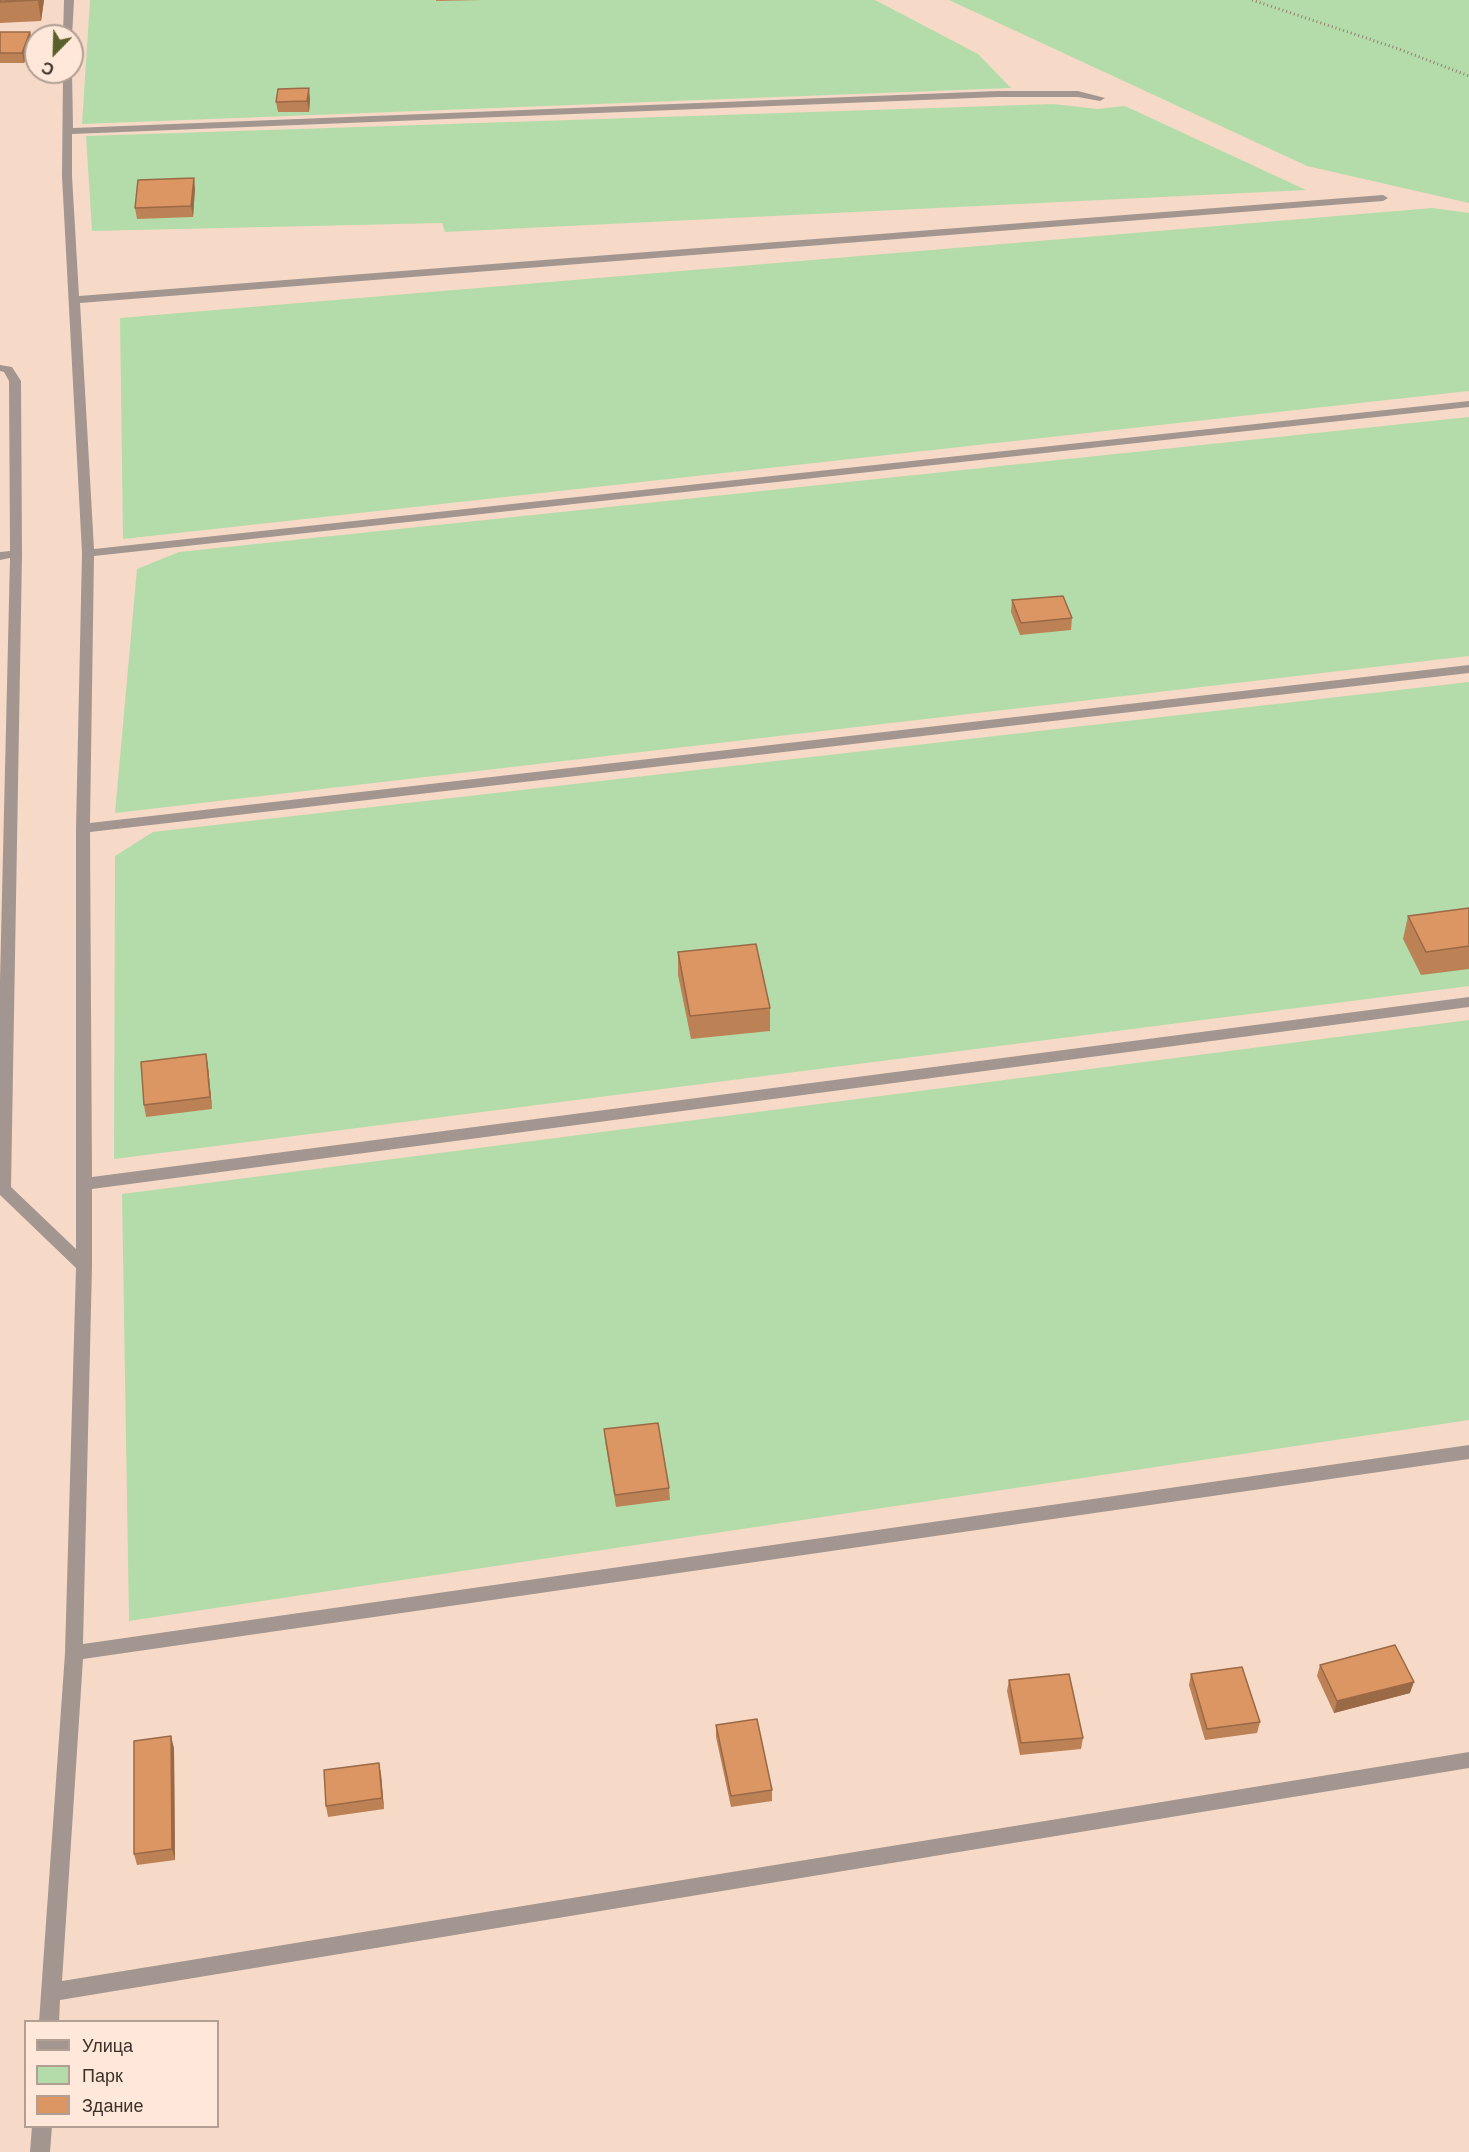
<!DOCTYPE html>
<html>
<head>
<meta charset="utf-8">
<style>
  body { margin:0 }
  #map { position:relative; width:1469px; height:2152px; overflow:hidden; background:#f6dac7; font-family:Barlow,sans-serif }
  canvas { display:block }
  .legend { position:absolute; left:24px; top:2020px; width:195px; height:108px; box-sizing:border-box; background:#ffe8d9; border:2px solid #b19f93; margin:0; padding:8px 10px; list-style:none; font-size:18px; color:#3c322a }
  .legend li { display:flex; align-items:center; gap:12px; height:30px }
  .legend b { width:30px; border:2px solid #b19f93 }
  .north { position:absolute; left:24px; top:24px; width:60px; height:60px; box-sizing:border-box; background:#ffe8d9; border:2px solid #b19f93; border-radius:50%; rotate:203deg; font-size:16px; font-weight:700; line-height:24px; text-align:center; color:#3c322a }
  .north::after { content:''; display:block; margin:auto; width:21px; height:27px; background:#5a5f2c; clip-path:polygon(50% 0,100% 100%,50% 72%,0 100%) }
</style>
</head>
<body>
<div id="map">
<canvas width="1469" height="2152"></canvas>
<ul class="legend">
<li><b style="height:8px;background:#a39690"></b>Улица</li>
<li><b style="height:16px;background:#b4dcaa"></b>Парк</li>
<li><b style="height:16px;background:#dc9664"></b>Здание</li>
</ul>
<div class="north">С</div>
</div>
<script>
const c = document.querySelector('canvas').getContext('2d');
c.lineJoin = 'round';
function paint(path, color) {
  c.fillStyle = color;
  c.fill(path, 'evenodd');
}
function shape(rows) {
  const path = new Path2D();
  for (const r of rows) {
    path.moveTo(r[0], r[1]);
    for (let i = 2; i < r.length; i += 2) path.lineTo(r[i], r[i + 1]);
  }
  return path;
}
function stroke(path, color, width, dash) {
  c.strokeStyle = color;
  c.lineWidth = width;
  c.lineCap = dash ? 'butt' : 'round';
  c.setLineDash(dash || []);
  c.stroke(path);
}
const green = shape([
  [90,0,875,0,978,54,1011,88,82,124],
  [949,0,1469,0,1469,203,1307,166],
  [1053,104,1098,109,1125,106,1306,190,445,232,442,223,92,231,86,136],
  [1432,208,1469,213,1469,391,123,539,120,318],
  [1469,417,1469,656,115,813,137,569,179,552],
  [1469,682,1469,986,114,1159,115,856,153,832],
  [1469,1020,1469,1420,129,1621,122,1194]
]);
const path = shape([
  [1252,0,1396,48,1469,76]
]);
const minor = shape([
  [64,0,74,0,72,37,63,36,64,0],
  [72,71,73,128,998,91,1078,91,1105,98,1100,101,1078,97,998,97,72,134,72,176,79,296,1383,195,1388,198,1383,201,80,303,94,549,1469,401,1469,407,94,556,90,823,1469,665,1469,673,90,832,92,1177,1469,997,1469,1007,92,1189,92,1266,83,1644,1469,1445,1469,1459,83,1659,62,1981,1469,1752,1469,1768,60,2000,59,2022,39,2022,65,1653,76,1268,0,1195,0,980,10,558,0,560,0,552,10,551,9,381,4,372,0,371,0,365,12,367,21,381,22,554,11,1187,76,1249,76,828,82,553,62,176,63,72,72,71],
  [32,2126,52,2126,50,2152,30,2152,32,2126]
]);
const wall = shape([
  [0,0,44,0,41,21,0,23],
  [436,0,483,0,436,1],
  [0,32,30,32,32,42,24,63,0,63],
  [310,99,309,112,278,112,276,102],
  [195,188,193,217,137,219,135,208],
  [1012,600,1072,618,1071,630,1020,635,1011,612],
  [1469,908,1469,969,1421,975,1403,939,1408,916],
  [678,952,770,1008,770,1031,691,1039,678,975],
  [206,1054,208,1066,212,1109,146,1117,144,1105],
  [604,1429,669,1488,670,1500,616,1507,605,1441],
  [1320,1665,1410,1693,1334,1713,1317,1676],
  [1191,1674,1260,1722,1257,1733,1205,1740,1189,1685],
  [1009,1680,1083,1738,1081,1749,1020,1755,1007,1691],
  [716,1725,772,1790,772,1801,731,1807,716,1737],
  [174,1748,175,1860,137,1865,134,1854],
  [381,1774,384,1809,328,1817,326,1806]
]);
const shadedWall = shape([
  [38,0,44,0,41,21],
  [30,32,32,42,24,63,22,53],
  [309,88,310,99,309,112,307,101],
  [194,178,195,188,193,217,191,206],
  [206,1054,208,1066,212,1109,210,1097],
  [1414,1682,1410,1693,1334,1713,1337,1701],
  [171,1736,174,1748,175,1860,172,1849],
  [379,1763,381,1774,384,1809,382,1798]
]);
const building = shape([
  [0,0,38,0,0,2,0,0],
  [0,32,30,32,22,53,0,53,0,32],
  [309,88,307,101,276,102,278,89,309,88],
  [194,178,191,206,135,208,138,180,194,178],
  [1063,596,1072,618,1021,623,1012,600,1063,596],
  [1469,908,1469,946,1426,952,1408,916,1469,908],
  [756,944,770,1008,690,1016,678,952,756,944],
  [206,1054,210,1097,144,1105,141,1062,206,1054],
  [658,1423,669,1488,615,1495,604,1429,658,1423],
  [1395,1645,1414,1682,1337,1701,1320,1665,1395,1645],
  [1242,1667,1260,1722,1207,1729,1191,1674,1242,1667],
  [1069,1674,1083,1738,1021,1743,1009,1680,1069,1674],
  [757,1719,772,1790,731,1796,716,1725,757,1719],
  [171,1736,172,1849,134,1854,134,1741,171,1736],
  [379,1763,382,1798,326,1806,324,1770,379,1763]
]);
paint(green, '#b4dcaa');
stroke(path, '#948174', 3, [1, 3]);
paint(minor, '#a39690');
paint(wall, '#bd8156');
paint(shadedWall, '#9a6946');
paint(building, '#dc9664');
stroke(building, '#9a6946', 1.5);
</script>
</body>
</html>
